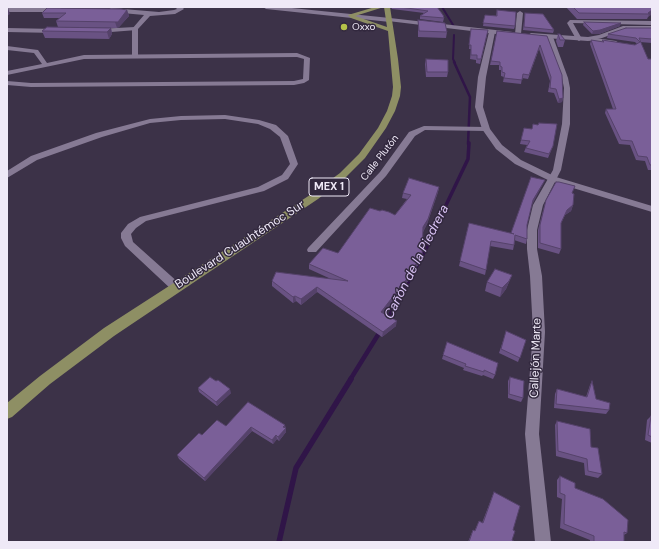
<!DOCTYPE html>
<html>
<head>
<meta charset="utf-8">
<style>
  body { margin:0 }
  #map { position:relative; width:659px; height:549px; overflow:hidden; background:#3c3248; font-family:"DM Sans",sans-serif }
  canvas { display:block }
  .frame { position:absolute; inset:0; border:8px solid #efe9f7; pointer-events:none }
</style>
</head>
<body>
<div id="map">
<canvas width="659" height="549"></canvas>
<div class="frame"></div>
</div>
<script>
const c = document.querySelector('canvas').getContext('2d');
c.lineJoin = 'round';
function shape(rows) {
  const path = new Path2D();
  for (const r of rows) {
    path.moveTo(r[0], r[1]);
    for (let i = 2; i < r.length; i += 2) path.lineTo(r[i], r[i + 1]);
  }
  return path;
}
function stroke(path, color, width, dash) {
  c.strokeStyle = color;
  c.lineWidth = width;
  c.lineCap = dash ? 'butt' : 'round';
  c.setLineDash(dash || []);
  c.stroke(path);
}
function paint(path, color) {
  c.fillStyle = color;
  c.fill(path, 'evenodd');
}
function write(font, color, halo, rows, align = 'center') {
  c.font = font + ' "DM Sans",sans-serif';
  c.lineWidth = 3;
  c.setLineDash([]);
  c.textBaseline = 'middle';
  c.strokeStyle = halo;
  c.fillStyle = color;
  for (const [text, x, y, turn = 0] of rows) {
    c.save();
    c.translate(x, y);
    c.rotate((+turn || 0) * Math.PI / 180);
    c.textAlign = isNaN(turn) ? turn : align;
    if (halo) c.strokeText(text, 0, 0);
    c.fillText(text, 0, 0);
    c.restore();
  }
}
const streamFar4 = shape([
  [442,7,455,28],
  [454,35,453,59,455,63]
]);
const streamFar3 = shape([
  [454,62,470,97,468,144]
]);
const streamFar2 = shape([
  [426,247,468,159,469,143]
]);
const streamFar1 = shape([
  [387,321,427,246],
  [350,380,381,330]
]);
const stream = shape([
  [279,542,296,468,351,379]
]);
const minor = shape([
  [520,11,523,13,521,34,518,36,515,34,517,13,520,11],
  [570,20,652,21,652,25,573,23,582,39,579,41,576,39,567,23,570,20],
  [135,27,137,28,137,30,98,33,95,31,98,29,135,27],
  [7,28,56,29,59,31,56,33,7,32,7,28],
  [550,35,553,37,568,78,570,88,570,124,561,170,543,205,537,230,537,249,542,276,545,332,539,434,551,542,535,542,525,434,533,332,530,276,527,249,527,230,533,205,553,170,562,124,564,88,562,78,547,37,550,35],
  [588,37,616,41,619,43,616,45,586,40,586,38,588,37],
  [7,46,38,50,47,63,84,55,297,53,310,58,309,80,304,83,294,85,31,87,7,85,7,81,31,83,294,81,303,79,304,59,297,57,84,59,7,75,7,71,42,64,34,53,7,50,7,46],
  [225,115,259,120,276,125,288,136,298,164,288,179,264,191,146,221,136,228,131,234,133,242,180,284,182,287,180,290,176,291,172,290,125,246,121,238,121,233,128,224,140,217,258,187,282,175,290,164,280,137,270,129,258,124,225,119,181,120,150,123,102,137,37,160,7,178,7,171,31,156,96,133,150,119,181,116,225,115],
  [424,126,486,127,490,129,486,131,425,130,415,136,386,176,316,252,308,252,307,250,308,248,380,172,409,132,424,126]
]);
const tertiary = shape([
  [175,7,182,7,184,9,175,14,150,16,138,29,138,56,135,58,132,56,132,29,144,15,111,12,108,10,111,8,159,12,174,10,177,9,175,7],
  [263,7,282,7,390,18,393,20,390,22,266,9,263,7],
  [7,8,60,8,63,10,60,12,7,12,7,8],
  [492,30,495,32,486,77,483,107,490,129,502,145,521,160,556,177,652,206,652,212,550,181,515,164,496,149,482,129,475,107,478,77,489,32,492,30]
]);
const secondary = shape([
  [390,18,513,32,516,34,513,36,388,21,388,19,390,18],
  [623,26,652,26,652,30,624,30,602,38,588,41,531,37,528,35,531,33,588,37,599,35,623,26]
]);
const primary = shape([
  [375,7,384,7,355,16,387,27,384,7,390,7,398,59,401,87,400,96,395,111,386,128,365,158,346,177,318,199,114,336,50,384,12,417,7,419,7,403,40,376,104,328,310,195,340,173,359,154,378,128,387,111,392,96,393,87,388,31,351,18,348,15,375,7]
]);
const wall = shape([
  [391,7,437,7,444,18,443,22,420,19,420,16,424,13,392,9],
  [566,7,652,7,652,14,648,17,647,19,577,19],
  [127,10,129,16,119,27,117,28,58,27,56,21,60,18,44,18,42,13],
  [497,10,515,26,514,29,483,26,485,15,496,16],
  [525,13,554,30,553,33,523,30],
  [418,20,447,32,446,38,418,37],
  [584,22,620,26,599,34,592,34,583,25],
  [111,28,112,34,109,39,45,38,42,31],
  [652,28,652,43,640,42,648,59,652,59,652,170,648,170,645,161,636,160,630,145,619,144,605,113,606,109,613,109,590,44,591,40,602,42,602,40,635,45,637,44,635,42,607,38,608,34],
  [471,29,488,30,480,64,476,63,476,60,470,59,471,49,469,49],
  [497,31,547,36,563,98,562,102,558,103,554,93,548,92,550,81,539,49,528,79,522,78,521,84,503,82,504,77,501,76,501,70,499,70,499,65,490,65],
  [558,34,565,40,563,47,558,47,556,41],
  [426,59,448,72,447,77,426,77,425,64],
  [524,128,553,146,548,158,524,152,527,145,520,144],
  [543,184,532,203,527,225,527,239,526,244,514,240,514,245,513,250,490,246,486,270,485,275,459,266,469,223,511,234],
  [439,187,438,192,427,224,423,232,421,262,409,275,408,281,384,313,396,326,382,337,317,292,301,305,296,301,293,303,272,286,272,281,331,279,309,269,309,264,338,253,380,211,395,215,407,199,402,198,403,193],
  [572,193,573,205,571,211,565,215,561,223,561,249,559,254,538,248,538,230,546,200],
  [512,275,506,289,500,297,485,291,487,282],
  [505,335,526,340,518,362,499,353],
  [447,342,495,375,493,379,483,375,482,376,463,370,464,368,442,359],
  [510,377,523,398,521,402,508,398,508,381],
  [592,381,596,399,609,410,606,414,554,408,555,394,557,389,586,397,590,385],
  [198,388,231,393,217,406,199,392],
  [651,416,652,416,652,443,645,440,647,420],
  [557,421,602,474,598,478,585,475,584,463,556,456,555,425],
  [285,425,286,432,279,441,277,439,273,444,252,431,205,481,179,459,177,455,202,435,226,426],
  [560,476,575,488,627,533,624,535,624,542,590,542,590,540,560,528,562,499,557,497,557,480],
  [494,492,513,530,512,540,515,542,468,542,473,530,475,530,479,521,482,523,492,497]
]);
const shadedWall = shape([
  [8,8,10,14,7,16,7,9],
  [127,10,129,16,119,27,117,28,115,22],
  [652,10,652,14,648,17,649,14,648,13],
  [621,23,620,26,599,34,592,34,593,31],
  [111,28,112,34,109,39,107,32],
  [563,98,562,102,558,103,559,99],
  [545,180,543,184,532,205,533,200],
  [439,187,438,192,427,224,423,232,423,227],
  [573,205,571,211,565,215,567,210],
  [422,257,421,262,407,278,408,273],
  [512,275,506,289,500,297,502,288],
  [409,276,408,281,381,317,381,312],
  [317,287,317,292,301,305,301,299],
  [295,296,296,301,293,303,293,297],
  [397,321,396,326,382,337,383,332],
  [230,389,231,393,217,406,216,402],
  [285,425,286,432,279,441,278,437,283,427],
  [251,427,252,431,205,481,204,478],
  [276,435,277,439,273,444,272,440]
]);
const building = shape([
  [400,7,437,7,443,15,444,18,420,16,428,11,400,7],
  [573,7,652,7,652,10,648,13,649,14,579,13,573,7],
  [47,8,121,9,127,10,118,22,56,21,66,13,42,13,47,8],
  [497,10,516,12,515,26,483,23,485,15,497,16,497,10],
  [525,13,543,14,554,30,524,27,525,13],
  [418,20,445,23,447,32,419,31,418,20],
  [584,22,621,23,600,30,593,31,584,22],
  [47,27,111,28,107,32,42,31,47,27],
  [626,28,652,28,652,39,639,38,648,59,652,59,652,165,650,165,647,157,638,156,632,141,621,140,606,109,616,109,591,40,604,42,602,40,635,45,640,42,636,38,608,34,626,28],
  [471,29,488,30,481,59,477,59,477,55,471,55,471,45,469,45,471,29],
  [497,31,547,36,562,75,563,98,559,99,556,89,550,88,551,77,540,45,529,75,523,74,522,80,504,78,505,73,502,72,502,67,500,66,500,62,491,61,497,31],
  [558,34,560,34,565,40,560,40,558,34],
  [426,59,448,60,448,72,427,72,426,59],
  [539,123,557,124,553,146,549,154,526,148,530,141,521,140,524,128,532,129,533,124,538,125,539,123],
  [531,177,545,180,533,200,527,225,527,239,515,235,514,245,491,241,486,270,460,261,469,223,514,234,511,233,531,177],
  [409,178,439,187,428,219,423,227,422,257,408,273,409,276,381,312,397,321,383,332,317,287,301,299,295,296,293,297,272,281,276,272,348,281,309,264,323,248,338,253,370,208,380,211,382,210,389,212,395,215,411,195,403,193,409,178],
  [556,182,559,182,575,186,572,193,574,194,573,205,567,210,561,223,561,249,540,243,540,225,546,200,556,182],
  [495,269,512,275,509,281,502,288,487,282,495,269],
  [506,331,526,340,520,358,501,349,506,331],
  [447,342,498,363,495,375,484,370,484,372,465,366,466,364,443,355,447,342],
  [210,377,216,381,218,380,230,389,216,402,198,388,210,377],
  [510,377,524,381,523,398,509,394,510,377],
  [592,381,596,399,610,403,609,410,556,404,557,389,587,397,592,381],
  [248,402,285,425,283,427,286,428,278,437,276,435,272,440,251,427,204,478,177,455,199,433,202,435,217,420,226,426,248,402],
  [651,416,652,416,652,437,648,435,651,416],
  [557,421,590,429,591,447,598,448,602,474,588,471,587,459,558,451,557,421],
  [560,476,575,483,575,488,603,499,628,520,627,533,624,532,624,542,594,542,594,536,564,524,565,495,560,493,560,476],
  [494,492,520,506,513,530,515,531,512,540,515,542,469,542,473,530,475,531,479,521,483,523,494,492]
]);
const markers = [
  [344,27,4,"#b5c249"]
];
const farPoinames = [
  ["Oxxo",352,27]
];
const farStreetnames = [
  ["Calle Plutón",380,158,-52]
];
const shields = [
  [329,187,40]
];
const shieldNames = [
  ["MEX 1",329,187]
];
const streetNames = [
  ["Boulevard Cuauhtémoc Sur",240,245,-33],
  ["Callejón Marte",536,358,-88]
];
const waterNames = [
  ["Cañón de la Piedrera",417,262,-63]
];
stroke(streamFar4, '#301548', 2);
stroke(streamFar3, '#301548', 2.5);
stroke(streamFar2, '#301548', 3.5);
stroke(streamFar1, '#301548', 4.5);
stroke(stream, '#301548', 5.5);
paint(minor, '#867a94');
paint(tertiary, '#867a94');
paint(secondary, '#867a94');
paint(primary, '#8e8f64');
paint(wall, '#695283');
paint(shadedWall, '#55426a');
paint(building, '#7a5f98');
stroke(building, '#55426a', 1);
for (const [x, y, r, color] of markers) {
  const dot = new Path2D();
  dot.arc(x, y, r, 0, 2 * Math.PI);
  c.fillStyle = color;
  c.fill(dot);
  stroke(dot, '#32283e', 1.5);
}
write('10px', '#efe9f7', '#32283e', farPoinames, 'left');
write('10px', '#efe9f7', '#32283e', farStreetnames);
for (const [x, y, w] of shields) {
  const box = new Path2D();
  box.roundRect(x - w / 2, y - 9, w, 18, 3);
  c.fillStyle = '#32283e';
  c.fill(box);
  stroke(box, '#efe9f7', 1);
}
write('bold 11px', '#efe9f7', null, shieldNames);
write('12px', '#efe9f7', '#32283e', streetNames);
write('italic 13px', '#d9c2f5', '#32283e', waterNames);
</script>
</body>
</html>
